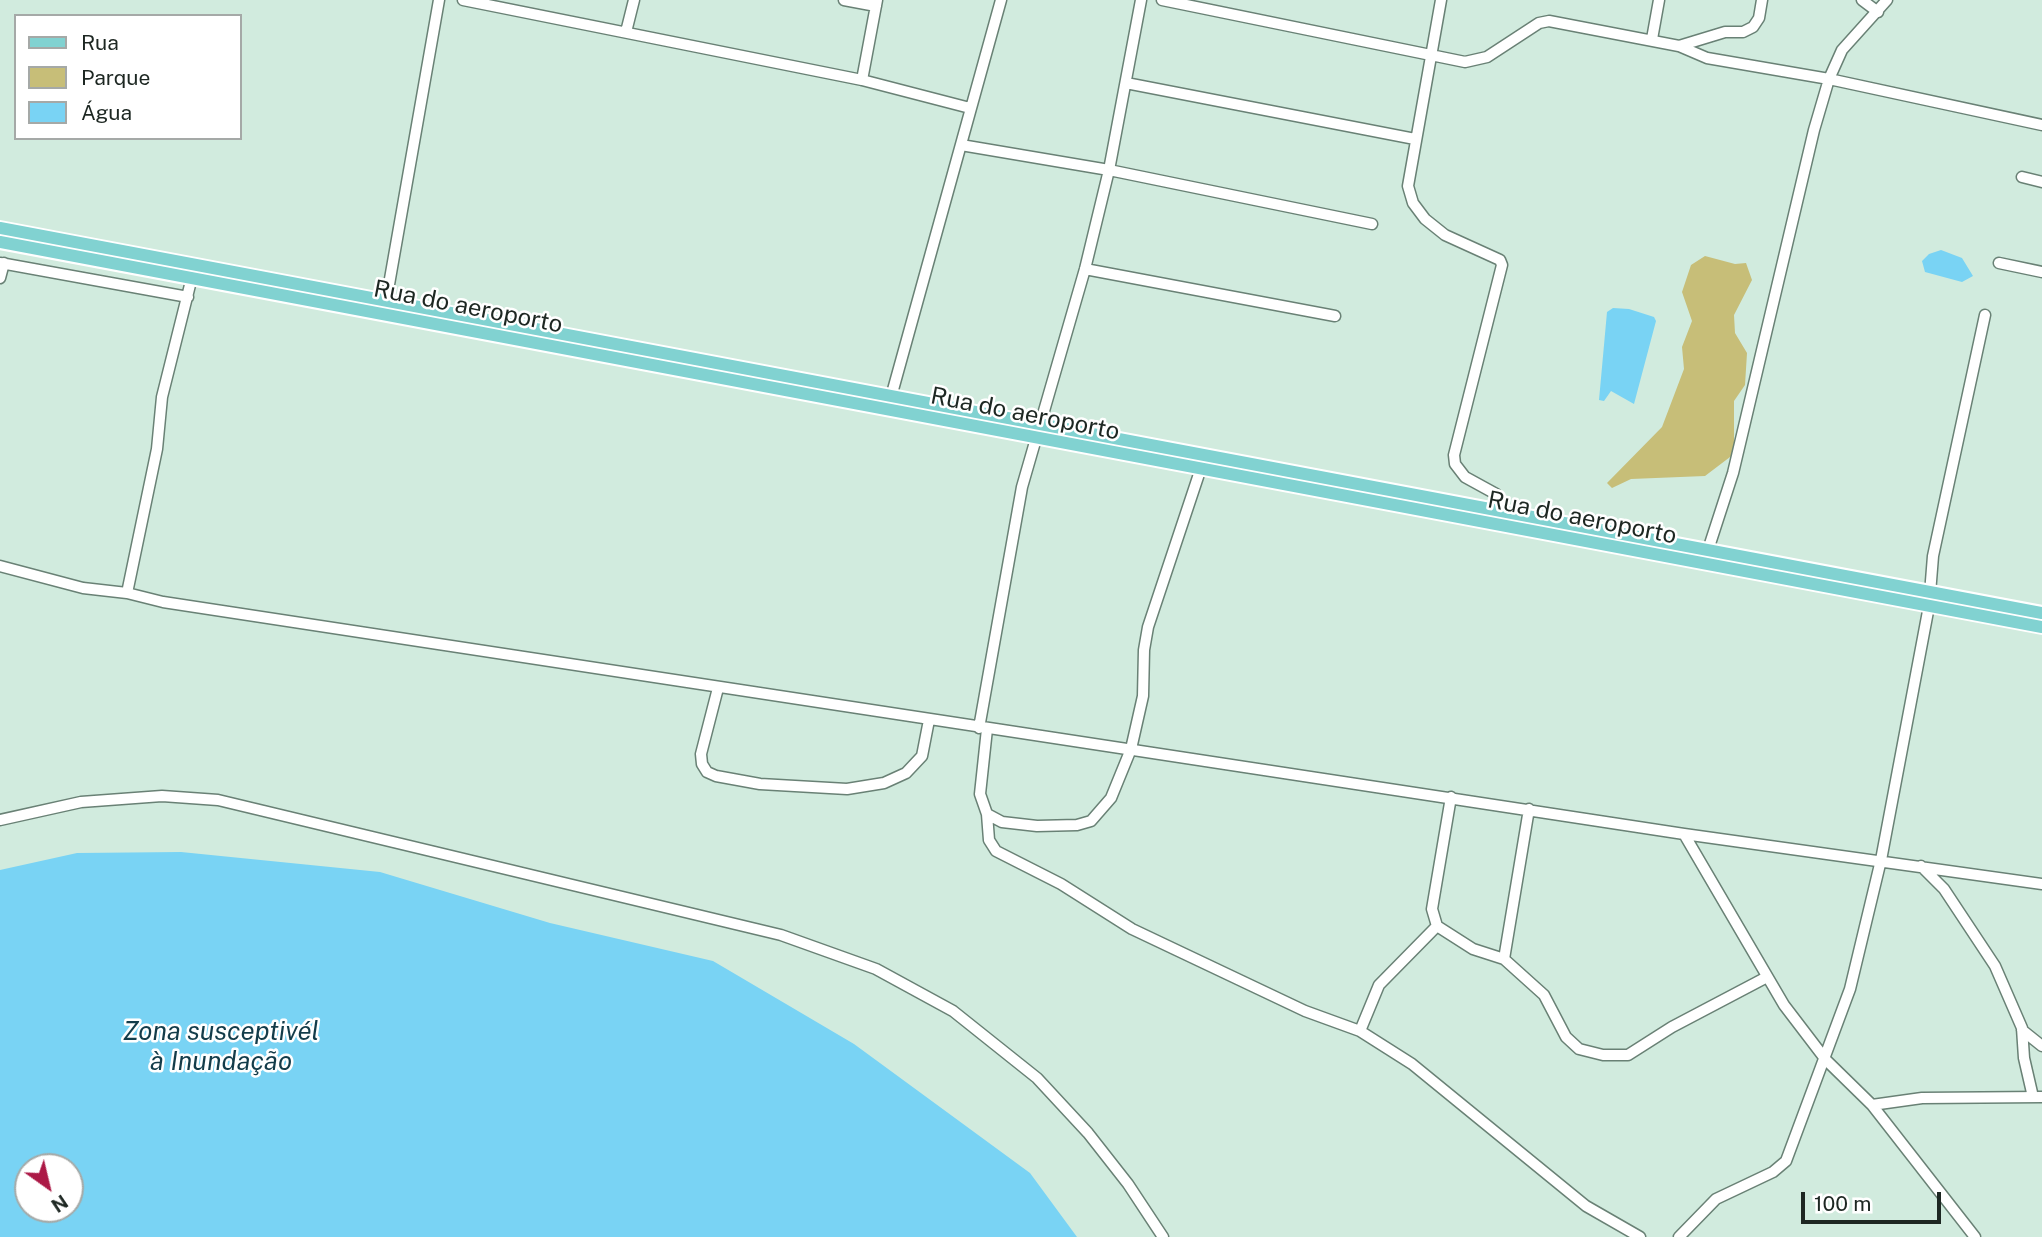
<!DOCTYPE html>
<html>
<head>
<meta charset="utf-8">
<style>
  body { margin:0 }
  #map { position:relative; width:2042px; height:1237px; overflow:hidden; background:#d1ebde; font-family:"Public Sans",sans-serif }
  canvas { display:block }
  .legend { position:absolute; left:14px; top:14px; width:228px; height:126px; box-sizing:border-box; background:#fff; border:2px solid #a5a9a7; margin:0; padding:9px 12px; list-style:none; font-size:21px; color:#1d2722 }
  .legend li { display:flex; align-items:center; gap:14px; height:35px }
  .legend b { width:35px; border:2px solid #a5a9a7 }
  .north { position:absolute; left:14px; top:1153px; width:70px; height:70px; box-sizing:border-box; background:#fff; border:2px solid #a5a9a7; border-radius:50%; rotate:146deg; font-size:19px; font-weight:700; line-height:28px; text-align:center; color:#1d2722 }
  .north::after { content:''; display:block; margin:auto; width:24px; height:32px; background:#ac1946; clip-path:polygon(50% 0,100% 100%,50% 72%,0 100%) }
  .scale { position:absolute; left:1801px; top:1192px; width:140px; height:32px; box-sizing:border-box; border:4px solid #1d2722; border-top:0; padding-left:9px; font-size:21px; line-height:24px; white-space:nowrap; color:#1d2722; -webkit-text-stroke:5px #fff; paint-order:stroke }
</style>
</head>
<body>
<div id="map">
<canvas width="2042" height="1237"></canvas>
<ul class="legend">
<li><b style="height:9px;background:#81d2d1"></b>Rua</li>
<li><b style="height:19px;background:#c7be78"></b>Parque</li>
<li><b style="height:19px;background:#79d3f4"></b>Água</li>
</ul>
<div class="north">N</div>
<div class="scale">100 m</div>
</div>
<script>
const c = document.querySelector('canvas').getContext('2d');
c.lineJoin = 'round';
function paint(path, color) {
  c.fillStyle = color;
  c.fill(path, 'evenodd');
}
function shape(rows) {
  const path = new Path2D();
  for (const r of rows) {
    path.moveTo(r[0], r[1]);
    for (let i = 2; i < r.length; i += 2) path.lineTo(r[i], r[i + 1]);
  }
  return path;
}
function stroke(path, color, width, dash) {
  c.strokeStyle = color;
  c.lineWidth = width;
  c.lineCap = dash ? 'butt' : 'round';
  c.setLineDash(dash || []);
  c.stroke(path);
}
function write(font, color, halo, rows, align = 'center') {
  c.font = font + ' "Public Sans",sans-serif';
  c.lineWidth = 5;
  c.setLineDash([]);
  c.textBaseline = 'middle';
  c.strokeStyle = halo;
  c.fillStyle = color;
  for (const [text, x, y, turn = 0] of rows) {
    c.save();
    c.translate(x, y);
    c.rotate((+turn || 0) * Math.PI / 180);
    c.textAlign = isNaN(turn) ? turn : align;
    if (halo) c.strokeText(text, 0, 0);
    c.fillText(text, 0, 0);
    c.restore();
  }
}
const green = shape([
  [1705,256,1735,264,1746,263,1752,280,1734,315,1735,333,1747,353,1745,385,1734,401,1734,454,1705,476,1631,479,1612,488,1607,483,1662,427,1684,369,1682,347,1692,321,1682,292,1691,265]
]);
const water = shape([
  [1941,250,1962,258,1973,276,1962,282,1925,272,1922,261,1929,254],
  [1613,308,1629,309,1654,317,1656,321,1634,404,1611,391,1604,401,1599,400,1607,312],
  [181,852,380,872,550,923,713,961,854,1044,1030,1173,1077,1237,0,1237,0,870,77,853],
  [70,1167,70,1209,28,1209,28,1167]
]);
const minor = shape([
  [463,0,862,80,970,108],
  [844,0,876,6],
  [1162,0,1465,62,1487,57,1539,23,1549,21,1679,46,1725,32,1743,32,1753,27,1759,18,1762,0],
  [1441,0,1408,186,1413,203,1425,219,1445,235,1500,260,1502,265,1454,455,1455,464,1465,477,1496,494,1506,512,1504,525],
  [1862,0,1878,12],
  [626,32,634,0],
  [1652,39,1659,0],
  [1679,46,1707,58,1829,79,2042,125],
  [862,80,877,0],
  [1126,83,1415,139],
  [961,145,1109,170,1372,224],
  [2022,177,2042,182],
  [0,263,188,297],
  [1999,263,2042,272],
  [1085,269,1335,316],
  [0,278,4,263],
  [384,313,439,0],
  [891,397,1001,0],
  [1708,550,1733,473,1814,130,1829,79,1842,50,1887,0],
  [0,566,83,588,127,593,163,602,1684,834,2042,884],
  [127,593,157,449,162,397,192,277],
  [718,688,701,754,702,764,707,772,716,776,760,784,847,789,884,783,906,773,922,756,929,720],
  [979,728,1022,487,1085,269,1109,170,1141,0],
  [987,729,980,794,987,814,989,840,996,851,1061,884,1132,929,1305,1011,1360,1031,1412,1064,1586,1206,1640,1237],
  [1451,797,1432,909,1437,926,1473,949,1504,959,1544,995,1566,1037,1579,1049,1603,1055,1628,1055,1672,1027,1767,977],
  [987,814,1002,822,1037,826,1077,825,1091,821,1111,798,1131,749,1143,696,1144,650,1148,627,1201,468],
  [0,820,81,802,162,796,218,800,781,935,876,969,953,1011,1037,1078,1088,1133,1128,1184,1163,1237],
  [1684,834,1784,1005,1826,1060,1872,1105,1975,1237],
  [1921,866,1944,889,1995,966,2022,1028,2024,1058,2033,1097],
  [1504,959,1529,809],
  [2022,1030,2042,1046],
  [1360,1031,1379,985,1437,926],
  [1872,1105,1922,1098,2042,1097],
  [1679,1237,1716,1199,1773,1172,1786,1161,1850,989,1881,860,1929,606,1933,556,1985,315]
]);
const major = shape([
  [0,228,2042,613],
  [0,242,2042,627]
]);
const streetNames = [
  ["Rua do aeroporto",468,307,11],
  ["Rua do aeroporto",1025,414,11],
  ["Rua do aeroporto",1582,518,11]
];
const waterNames = [
  ["Zona susceptivél",221,1032],
  ["à Inundação",221,1062]
];
paint(green, '#c7be78');
paint(water, '#79d3f4');
stroke(minor, '#698175', 13);
stroke(major, '#fff', 16);
stroke(minor, '#fff', 10);
stroke(major, '#81d2d1', 12);
write('24px', '#1d2722', '#fff', streetNames);
write('italic 26px', '#133c4a', '#fff', waterNames);
</script>
</body>
</html>
